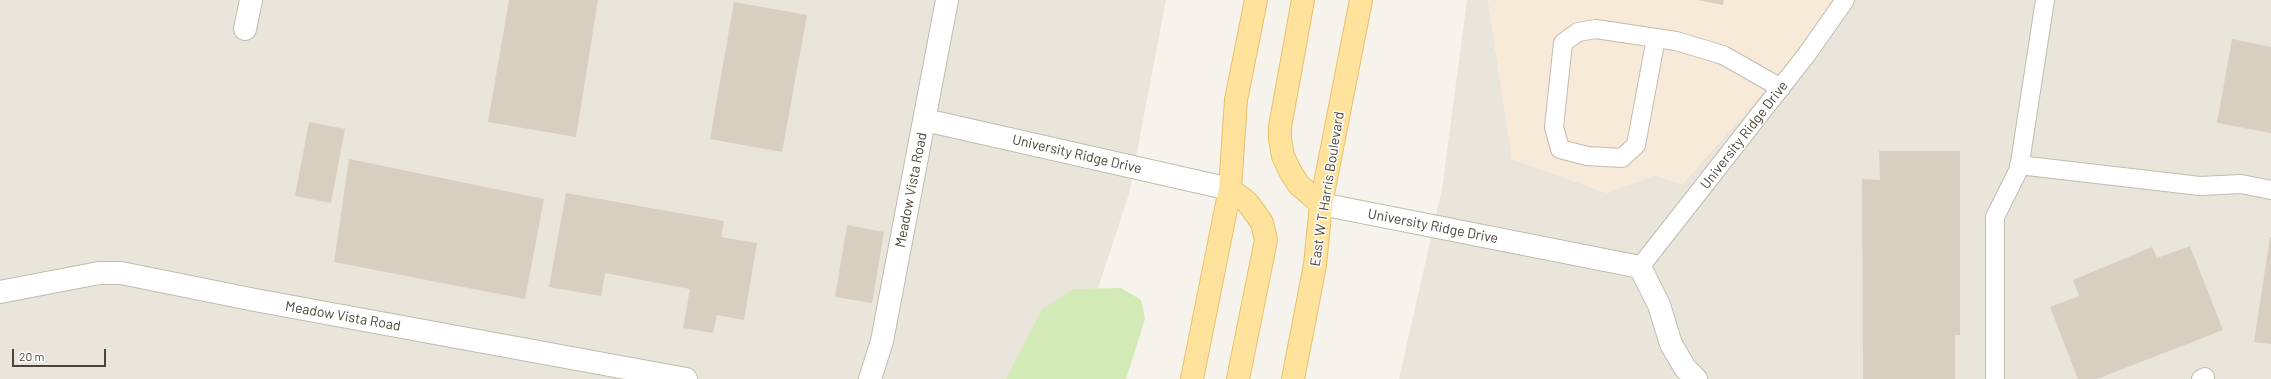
<!DOCTYPE html>
<html>
<head>
<meta charset="utf-8">
<style>
  body { margin:0 }
  #map { position:relative; width:2271px; height:379px; overflow:hidden; background:#f6f3ec; font-family:Barlow,sans-serif }
  canvas { display:block }
  .scale { position:absolute; left:12px; top:349px; width:94px; height:18px; box-sizing:border-box; border:2px solid #4b4439; border-top:0; padding-left:5px; font-size:12px; line-height:14px; white-space:nowrap; color:#4b4439; -webkit-text-stroke:3px #fff; paint-order:stroke }
</style>
</head>
<body>
<div id="map">
<canvas width="2271" height="379"></canvas>
<div class="scale">20 m</div>
</div>
<script>
const c = document.querySelector('canvas').getContext('2d');
c.lineJoin = 'round';
function paint(path, color) {
  c.fillStyle = color;
  c.fill(path, 'evenodd');
}
function shape(rows) {
  const path = new Path2D();
  for (const r of rows) {
    path.moveTo(r[0], r[1]);
    for (let i = 2; i < r.length; i += 2) path.lineTo(r[i], r[i + 1]);
  }
  return path;
}
function stroke(path, color, width, dash) {
  c.strokeStyle = color;
  c.lineWidth = width;
  c.lineCap = dash ? 'butt' : 'round';
  c.setLineDash(dash || []);
  c.stroke(path);
}
function write(font, color, halo, rows, align = 'center') {
  c.font = font + ' Barlow,sans-serif';
  c.lineWidth = 3;
  c.setLineDash([]);
  c.textBaseline = 'middle';
  c.strokeStyle = halo;
  c.fillStyle = color;
  for (const [text, x, y, turn = 0] of rows) {
    c.save();
    c.translate(x, y);
    c.rotate((+turn || 0) * Math.PI / 180);
    c.textAlign = isNaN(turn) ? turn : align;
    if (halo) c.strokeText(text, 0, 0);
    c.fillText(text, 0, 0);
    c.restore();
  }
}
const residential = shape([
  [0,0,1166,0,1129,194,1068,379,0,379],
  [1467,0,1488,0,1512,159,1607,193,1655,175,1835,0,2271,0,2271,379,1399,379,1442,189]
]);
const commercial = shape([
  [1488,0,1835,0,1823,26,1682,185,1655,175,1607,193,1512,159]
]);
const green = shape([
  [1121,288,1141,300,1145,319,1126,379,1006,379,1042,309,1074,289]
]);
const building = shape([
  [509,0,598,0,576,137,488,122],
  [1698,0,1724,0,1723,5],
  [734,2,807,15,782,152,710,139],
  [2232,39,2271,47,2271,133,2217,123],
  [309,122,345,129,331,203,295,196],
  [1879,151,1960,151,1960,335,1955,335,1955,379,1863,379,1862,179,1880,180],
  [349,159,544,199,525,299,334,262],
  [566,193,724,221,721,237,757,243,744,320,717,315,713,333,683,328,690,289,605,273,601,296,549,287],
  [847,225,884,232,872,303,835,297],
  [2270,237,2271,237,2271,344,2254,342],
  [2190,246,2223,330,2097,379,2078,379,2050,307,2079,296,2073,280,2152,247,2157,258]
]);
const lane = shape([
  [1656,38,1636,145,1622,158,1587,156,1560,149,1554,127,1563,43,1578,32,1596,29,1676,41,1723,55,1781,88],
  [2019,165,2200,186,2241,184,2271,190],
  [1640,267,1807,54,1845,0],
  [1995,379,1995,217,2019,169,2045,0],
  [2201,379,2205,377]
]);
const street = shape([
  [245,29,251,0],
  [925,120,1230,189],
  [1321,204,1640,267,1659,305,1671,344,1685,368,1696,379],
  [0,292,99,273,121,273,255,300,686,379],
  [870,379,882,341,947,0]
]);
const primary = shape([
  [1303,0,1280,127,1280,139,1283,156,1290,171,1299,185,1321,204],
  [1230,189,1247,202,1256,214,1262,223,1266,240,1238,379],
  [1192,379,1230,189,1236,100,1256,0],
  [1293,379,1315,265,1321,204,1361,0]
]);
const streetNames = [
  ["University Ridge Drive",1744,135,-52],
  ["University Ridge Drive",1077,154,13],
  ["East W T Harris Boulevard",1327,189,-81],
  ["Meadow Vista Road",911,190,-79],
  ["University Ridge Drive",1433,226,11],
  ["Meadow Vista Road",343,316,10]
];
paint(residential, '#eae5da');
paint(commercial, '#f7ead8');
paint(green, '#d2eab5');
paint(building, '#d8cfc1');
stroke(lane, '#c2bbae', 20);
stroke(street, '#c2bbae', 24);
stroke(primary, '#e6c16a', 24);
stroke(lane, '#fff', 18);
stroke(street, '#fff', 22);
stroke(primary, '#ffe39c', 22);
write('14px', '#4b4439', '#fff', streetNames);
</script>
</body>
</html>
